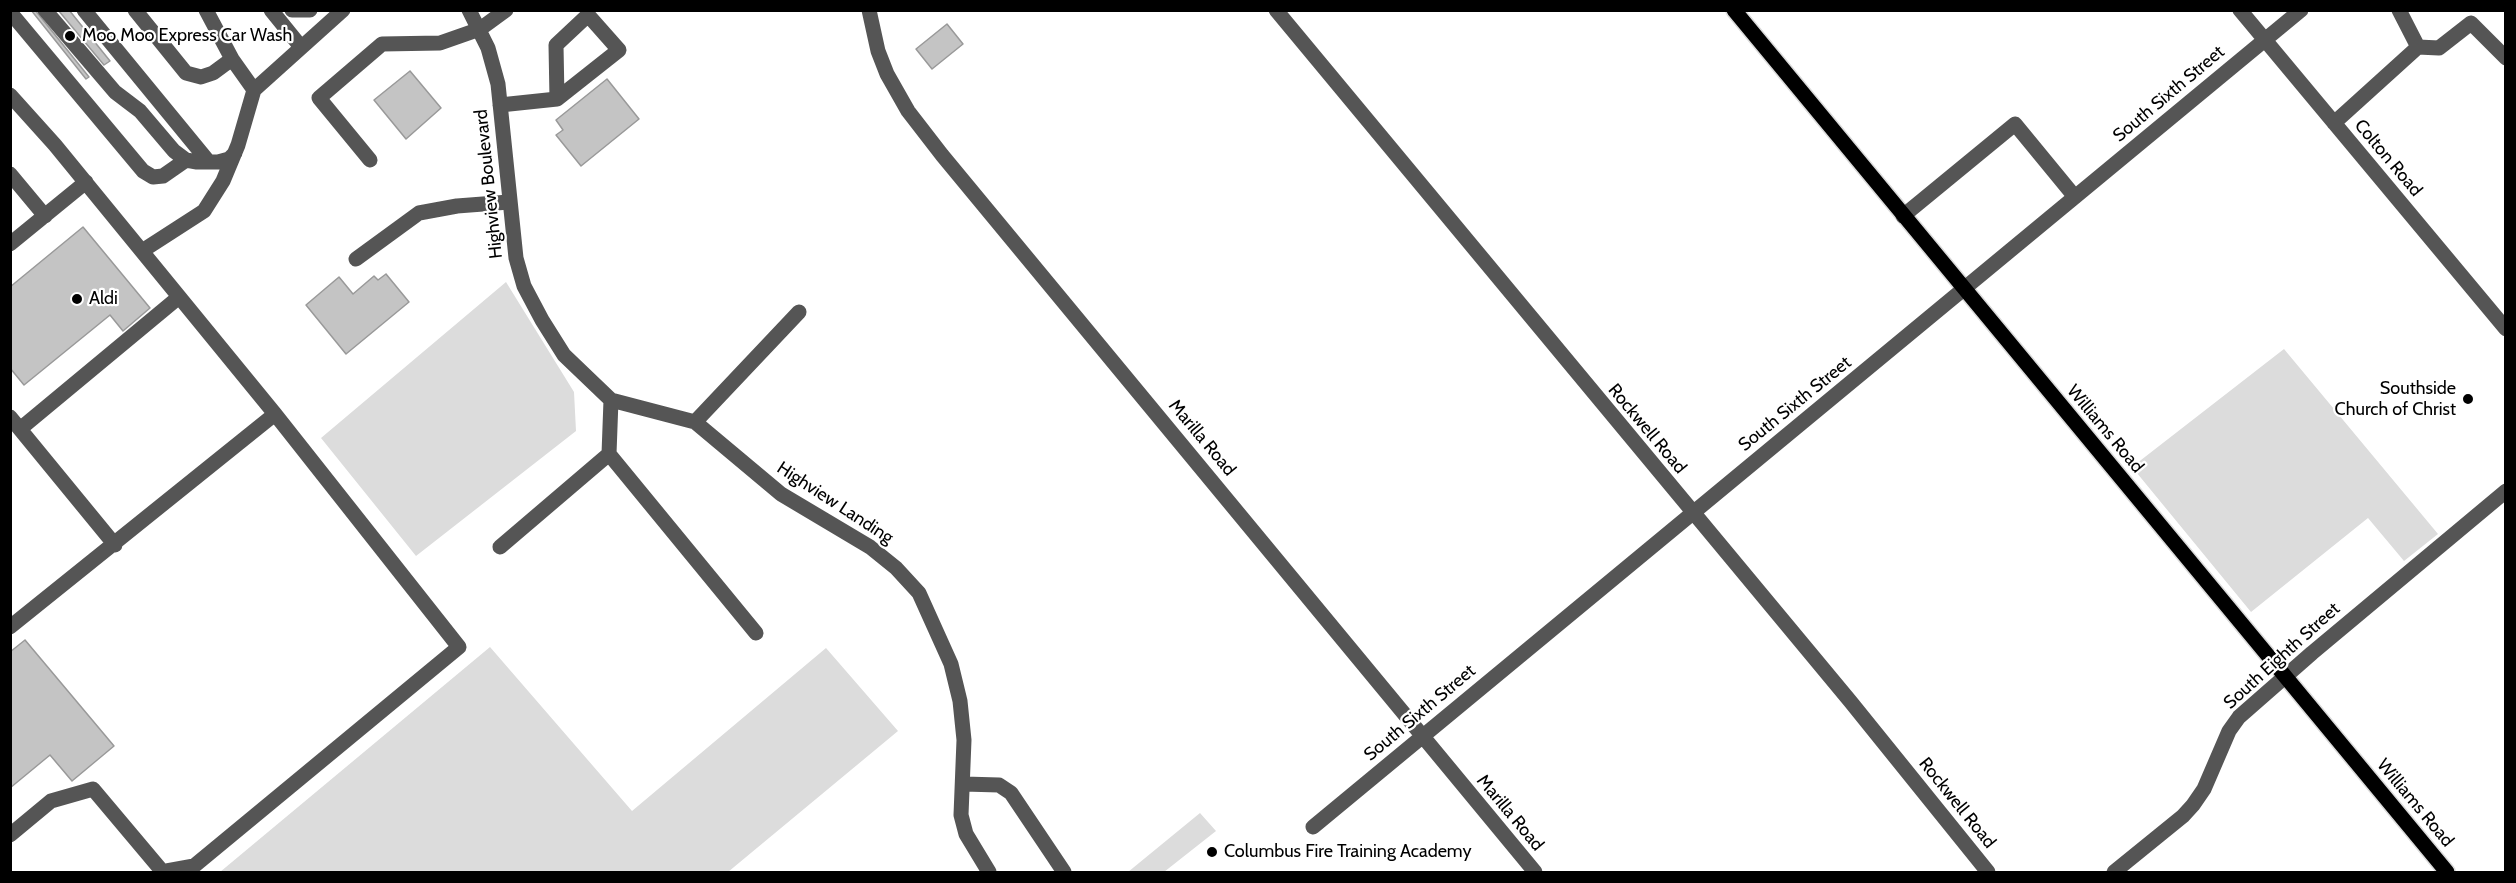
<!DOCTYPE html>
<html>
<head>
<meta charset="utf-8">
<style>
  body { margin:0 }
  #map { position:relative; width:2516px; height:883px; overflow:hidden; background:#fff; font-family:Cabin,sans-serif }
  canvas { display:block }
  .frame { position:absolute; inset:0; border:12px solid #000; pointer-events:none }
</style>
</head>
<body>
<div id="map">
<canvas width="2516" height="883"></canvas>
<div class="frame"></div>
</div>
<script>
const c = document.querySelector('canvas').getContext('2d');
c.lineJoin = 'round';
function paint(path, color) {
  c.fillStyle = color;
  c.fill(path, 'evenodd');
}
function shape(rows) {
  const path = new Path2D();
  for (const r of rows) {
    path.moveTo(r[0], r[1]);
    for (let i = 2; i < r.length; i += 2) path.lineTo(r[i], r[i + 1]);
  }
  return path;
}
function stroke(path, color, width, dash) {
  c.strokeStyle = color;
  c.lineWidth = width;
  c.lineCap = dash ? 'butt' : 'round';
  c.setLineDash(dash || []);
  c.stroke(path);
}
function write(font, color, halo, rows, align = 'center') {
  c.font = font + ' Cabin,sans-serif';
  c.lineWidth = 4.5;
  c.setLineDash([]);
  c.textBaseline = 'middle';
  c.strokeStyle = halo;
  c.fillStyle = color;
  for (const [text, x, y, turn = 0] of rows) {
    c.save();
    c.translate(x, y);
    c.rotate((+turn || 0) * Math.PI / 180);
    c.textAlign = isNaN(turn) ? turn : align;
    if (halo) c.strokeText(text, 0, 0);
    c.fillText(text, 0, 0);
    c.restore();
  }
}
const green = shape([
  [506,282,574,392,576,431,416,556,321,438],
  [2284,349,2438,534,2404,561,2368,518,2251,612,2132,467],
  [490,647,632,811,826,648,898,731,728,872,220,872],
  [1200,813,1216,831,1164,872,1128,872]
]);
const building = shape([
  [31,10,35,10,89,77,86,79,31,10],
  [58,10,69,10,110,61,104,65,58,10],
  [947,24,963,44,932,69,916,49,947,24],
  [410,71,441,108,406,139,374,100,410,71],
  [607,79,639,119,581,166,556,135,563,130,556,120,607,79],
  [83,227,150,308,123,331,110,315,24,385,10,368,10,287,83,227],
  [386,274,409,302,346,354,306,305,339,277,353,294,374,276,378,280,386,274],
  [25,640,114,746,72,781,50,755,10,788,10,652,25,640]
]);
const minor = shape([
  [45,10,115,92,140,111,174,151,186,160,197,162,218,162,229,159,235,153],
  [84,10,208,161],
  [135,10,186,73,201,77,213,73,232,59],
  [206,10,232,59,254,90],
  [271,10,301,47],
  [292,10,310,10],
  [469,10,488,48,498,84,516,258,524,286,542,320,564,355,611,400,695,422,781,494,870,547,896,568,919,593,951,664,960,701,964,740,961,815,966,834,989,872],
  [869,10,878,51,887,74,908,111,942,155,1535,872],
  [1276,10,1850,701,1988,872],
  [2240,10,2506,329],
  [10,12,143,171,153,177,163,176,186,160],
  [2418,47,2439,48,2471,23,2506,58],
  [10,95,55,145,275,414,459,647,194,866,161,872],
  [500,105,557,99,619,50,588,15,556,45,557,99],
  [2334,123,2418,47,2399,10],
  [370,160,319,98,382,44,440,43,480,29,506,10],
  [10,174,45,216],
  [1903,216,2015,124,2075,197],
  [10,244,86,182],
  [142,251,204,211,223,181,238,145,254,90,343,10],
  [356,259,419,213,457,206,509,202],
  [10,417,115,545],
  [695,422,799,312],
  [20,429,179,297],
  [609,454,611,400],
  [500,547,609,454,756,633],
  [10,627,275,414],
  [964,784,999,785,1011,793,1064,872],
  [1313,827,2301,10],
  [10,835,51,801,93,789,162,871],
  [2114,872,2183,816,2193,805,2204,789,2229,731,2239,717,2312,653,2506,491]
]);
const major = shape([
  [1734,10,2447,872]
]);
const markers = [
  [70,36,6,"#000"],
  [77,299,6,"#000"],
  [2468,399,6,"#000"],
  [1212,852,6,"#000"]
];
const poiNames = [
  ["Moo Moo Express Car Wash",82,36],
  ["Aldi",89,299],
  ["Southside",2456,389,"right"],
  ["Church of Christ",2456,410,"right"],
  ["Columbus Fire Training Academy",1224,852]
];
const streetNames = [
  ["South Sixth Street",2169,94,-40],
  ["Colton Road",2388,158,50],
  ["Highview Boulevard",489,184,-96],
  ["South Sixth Street",1795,404,-39],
  ["Rockwell Road",1647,429,50],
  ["Williams Road",2105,429,50],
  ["Marilla Road",1202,438,50],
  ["Highview Landing",835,503,33],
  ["South Eighth Street",2282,656,-42],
  ["South Sixth Street",1420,713,-40],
  ["Rockwell Road",1957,803,51],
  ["Williams Road",2415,803,50],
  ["Marilla Road",1510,813,50]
];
paint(green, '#dcdcdc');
paint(building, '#c4c4c4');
stroke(building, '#999', 1.5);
stroke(major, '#dbdbdb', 18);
stroke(minor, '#555', 15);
stroke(major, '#000', 15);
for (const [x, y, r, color] of markers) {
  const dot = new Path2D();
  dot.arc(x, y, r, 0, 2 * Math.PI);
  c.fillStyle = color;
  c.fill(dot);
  stroke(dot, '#fff', 2);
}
write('18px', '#000', '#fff', poiNames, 'left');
write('18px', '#000', '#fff', streetNames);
</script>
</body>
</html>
